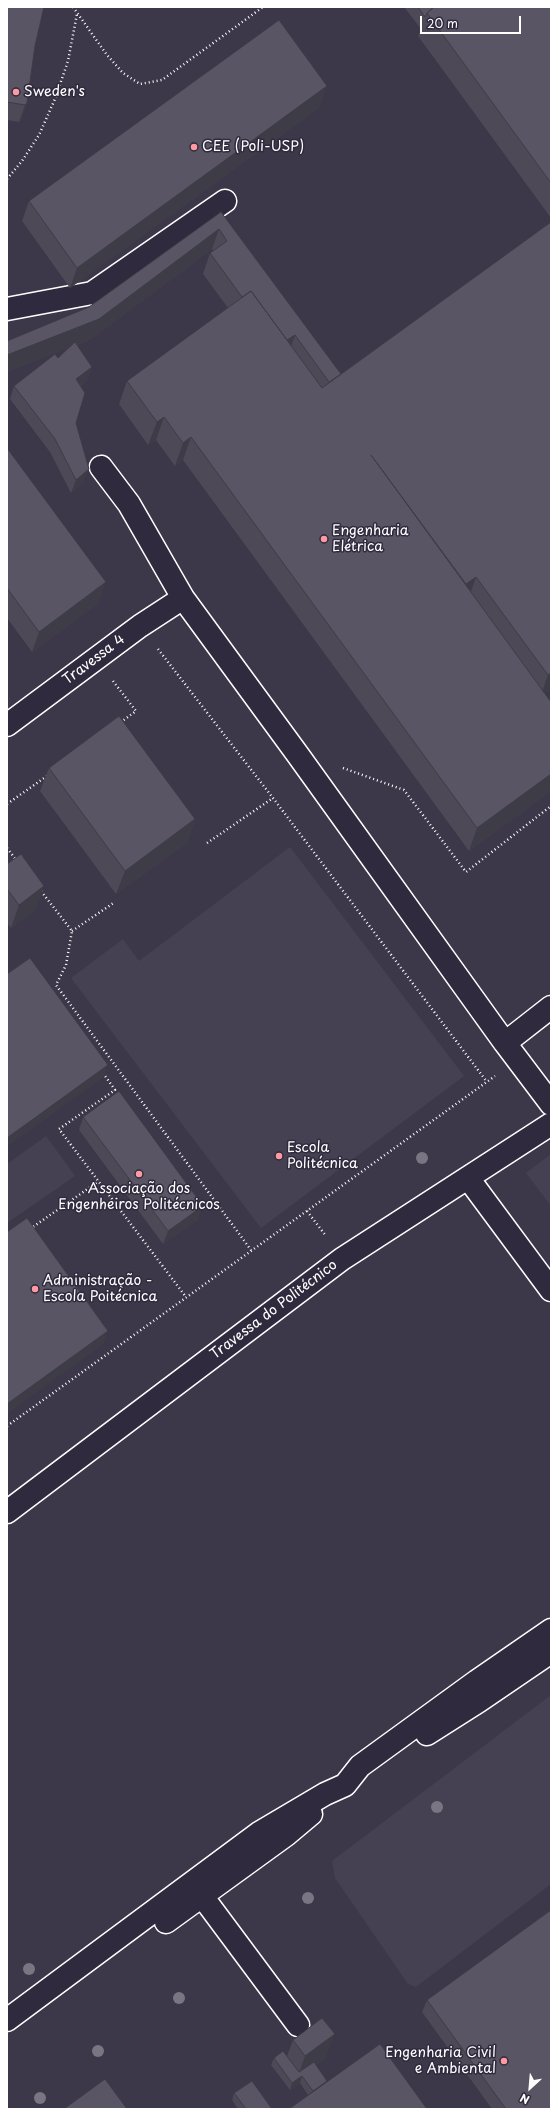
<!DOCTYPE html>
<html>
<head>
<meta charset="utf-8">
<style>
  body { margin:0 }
  #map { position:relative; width:558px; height:2116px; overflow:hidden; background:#2f2a3d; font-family:"Playpen Sans",sans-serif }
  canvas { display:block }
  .frame { position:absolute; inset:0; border:8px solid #fff; pointer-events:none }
  .north { position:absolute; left:510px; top:2068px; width:40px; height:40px; -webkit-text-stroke:3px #2f2a3d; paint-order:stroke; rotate:206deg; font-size:11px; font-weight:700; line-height:16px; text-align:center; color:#fff }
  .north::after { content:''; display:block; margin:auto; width:14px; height:18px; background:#fff; clip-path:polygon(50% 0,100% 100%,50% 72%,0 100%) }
  .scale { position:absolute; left:420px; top:16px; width:101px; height:18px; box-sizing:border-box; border:2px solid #fff; border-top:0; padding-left:5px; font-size:12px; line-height:14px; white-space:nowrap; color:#fff; -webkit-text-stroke:3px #2f2a3d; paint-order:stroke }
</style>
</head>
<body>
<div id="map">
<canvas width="558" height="2116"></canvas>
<div class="frame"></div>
<div class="north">N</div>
<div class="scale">20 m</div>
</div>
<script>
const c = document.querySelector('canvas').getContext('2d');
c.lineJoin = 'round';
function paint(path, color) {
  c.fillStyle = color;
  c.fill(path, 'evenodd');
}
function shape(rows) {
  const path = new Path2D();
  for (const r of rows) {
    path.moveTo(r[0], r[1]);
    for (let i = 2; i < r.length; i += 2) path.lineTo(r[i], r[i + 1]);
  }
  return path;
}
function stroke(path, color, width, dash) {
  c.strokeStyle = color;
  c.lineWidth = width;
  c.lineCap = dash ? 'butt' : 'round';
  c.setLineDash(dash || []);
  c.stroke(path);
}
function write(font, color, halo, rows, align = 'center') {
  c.font = font + ' "Playpen Sans",sans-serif';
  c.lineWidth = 3;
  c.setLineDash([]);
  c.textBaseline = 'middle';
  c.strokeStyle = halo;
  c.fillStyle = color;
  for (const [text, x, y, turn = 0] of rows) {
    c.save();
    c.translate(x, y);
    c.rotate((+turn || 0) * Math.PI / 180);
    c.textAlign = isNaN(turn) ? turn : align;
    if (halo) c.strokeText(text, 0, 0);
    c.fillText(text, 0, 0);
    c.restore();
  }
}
const built = shape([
  [7,7,551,7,551,2109,7,2109]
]);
const green = shape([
  [290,847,464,1076,261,1228,71,978,123,939,139,961],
  [46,1136,75,1176,7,1223,7,1164],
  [551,1154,551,1206,526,1173],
  [551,1695,551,1884,416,1987,408,1984,335,1878,332,1861]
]);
const path = shape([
  [73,7,107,55,123,73,140,84,162,80,263,7],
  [7,179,22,161,39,135,55,99,68,61,77,14],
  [158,649,273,798,487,1082],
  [113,681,136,711,121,722],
  [343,768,404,790,466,872,551,806],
  [7,804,47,776],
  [207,843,273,798],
  [7,848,17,861],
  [41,891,72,931,66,965,56,985,251,1250],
  [72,931,115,902],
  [103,1073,115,1090,59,1129,186,1297],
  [307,1211,326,1236],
  [30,1229,99,1181],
  [7,1426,495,1076]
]);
const minor = shape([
  [7,309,92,293,225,201],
  [101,467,129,504,183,598,298,755,505,1043,551,1104],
  [7,725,140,626,183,598],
  [505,1043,551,1007],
  [468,1178,551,1290],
  [7,1512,342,1259,551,1124],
  [427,1734,479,1701,551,1652],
  [202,1896,298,2025],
  [166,1922,286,1835,311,1814],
  [7,2020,259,1833,325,1794,345,1785,360,1766,477,1681,551,1630]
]);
const trees = [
  [422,1158],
  [437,1807],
  [308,1898],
  [29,1969],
  [179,1998],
  [98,2051],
  [40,2098]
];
const wall = shape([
  [7,7,35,46,27,103,21,120,19,122,7,120],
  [404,7,551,7,551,218,418,36,421,29],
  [320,107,70,288,22,221,29,201],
  [221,212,341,374,551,222,551,690,545,694,551,702,551,791,469,851,183,460,175,466,156,440,148,445,119,404,127,381,228,308,203,274,210,253,213,251,212,249,91,339,77,345,92,367,87,380,80,386,76,423,84,482,71,493,50,452,10,399,14,386,58,358,68,348,7,372,89,307],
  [7,448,99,603,32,652,7,618],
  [49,768,195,819,187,843,116,894,40,791],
  [7,864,36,909,11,928,7,923],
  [83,1117,199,1219,163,1244,79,1130],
  [427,2000,551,2109,492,2109,422,2012],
  [293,2040,326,2058,316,2065,327,2081,308,2095,300,2083,290,2090,271,2065,274,2058,287,2056],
  [234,2093,272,2109,238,2109,232,2100]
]);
const shadedWall = shape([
  [327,86,320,107,70,288,77,268],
  [27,103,21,120,19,122,25,105],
  [219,229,212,249,91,339,7,372,7,355,99,319],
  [295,335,288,355,284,341],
  [92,367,87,380,71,392,76,379],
  [164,417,156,440,148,445,157,422],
  [191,437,183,460,175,466,183,443],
  [89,469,84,482,71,493,76,480],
  [476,577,468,600,458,607,466,584],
  [106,582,99,603,32,652,39,632],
  [551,673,551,690,540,698,548,675],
  [551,774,551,791,469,851,477,828],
  [195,819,187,843,116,894,125,871],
  [44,886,36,909,11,928,19,905],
  [108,1065,103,1078,7,1147,7,1138],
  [203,1206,199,1219,163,1244,168,1231],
  [108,1331,104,1344,7,1414,7,1404],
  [335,2034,326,2058,297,2079,305,2056],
  [302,2076,300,2083,290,2090,292,2083]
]);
const building = shape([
  [7,7,44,7,35,46,27,103,25,105,7,102,7,7],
  [418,7,434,7,427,13,425,17,418,7],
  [434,7,551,7,551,183,427,13,434,7],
  [279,20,327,86,77,268,29,201,279,20],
  [221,212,341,374,329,382,295,335,287,340,251,291,242,297,210,253,227,241,219,229,99,319,7,355,7,341,89,307,221,212],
  [551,222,551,673,548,675,476,577,466,584,371,455,551,702,551,774,477,828,191,437,183,443,164,417,157,422,127,381,251,291,322,388,551,222],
  [75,342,92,367,76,379,85,393,76,423,89,469,76,480,55,439,14,386,55,354,58,358,75,342],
  [7,448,106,582,39,632,7,588,7,448],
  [119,716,195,819,125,871,49,768,119,716],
  [21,854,44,886,19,905,7,889,7,864,21,854],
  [30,958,108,1065,7,1138,7,974,30,958],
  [119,1091,203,1206,168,1231,83,1117,119,1091],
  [27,1218,108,1331,7,1404,7,1232,27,1218],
  [551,1910,551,2109,506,2109,427,2000,551,1910],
  [322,2018,335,2034,305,2056,293,2040,322,2018],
  [380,2044,427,2109,289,2109,380,2044],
  [283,2051,299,2072,314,2062,327,2081,313,2091,302,2076,292,2083,274,2058,283,2051],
  [105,2079,127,2109,64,2109,105,2079],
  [252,2081,272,2109,246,2109,234,2093,252,2081]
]);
const markers = [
  [16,92,4,"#ff9aa2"],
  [194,147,4,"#ff9aa2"],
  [324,539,4,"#ff9aa2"],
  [279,1156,4,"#ff9aa2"],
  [139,1174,4,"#ff9aa2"],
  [35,1289,4,"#ff9aa2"],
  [504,2061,4,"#ff9aa2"]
];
const poiNames = [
  ["Sweden's",24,92],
  ["CEE (Poli-USP)",202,147],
  ["Engenharia",332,531],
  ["Elétrica",332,547],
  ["Escola",287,1148],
  ["Politécnica",287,1164],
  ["Associação dos",139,1189,"center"],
  ["Engenheiros Politécnicos",139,1205,"center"],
  ["Administração -",43,1281],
  ["Escola Poitécnica",43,1297],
  ["Engenharia Civil",496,2053,"right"],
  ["e Ambiental",496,2069,"right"]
];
const streetNames = [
  ["Travessa 4",94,660,-37],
  ["Travessa do Politécnico",274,1310,-37]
];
paint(built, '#3c3749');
paint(green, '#464152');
stroke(minor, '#fff', 25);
stroke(path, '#fff', 2.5, [1, 3]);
stroke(minor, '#2f2a3d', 22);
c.fillStyle = '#797582';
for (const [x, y] of trees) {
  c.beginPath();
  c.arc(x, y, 6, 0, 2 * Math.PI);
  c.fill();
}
paint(wall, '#4d4956');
paint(shadedWall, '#3e3c46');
paint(building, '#595564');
stroke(building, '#3e3c46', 1);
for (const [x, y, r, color] of markers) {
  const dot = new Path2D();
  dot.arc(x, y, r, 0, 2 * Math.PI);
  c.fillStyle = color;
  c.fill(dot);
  stroke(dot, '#2f2a3d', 1.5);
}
write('14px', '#fff', '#2f2a3d', poiNames, 'left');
write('14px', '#fff', '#2f2a3d', streetNames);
</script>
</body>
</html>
